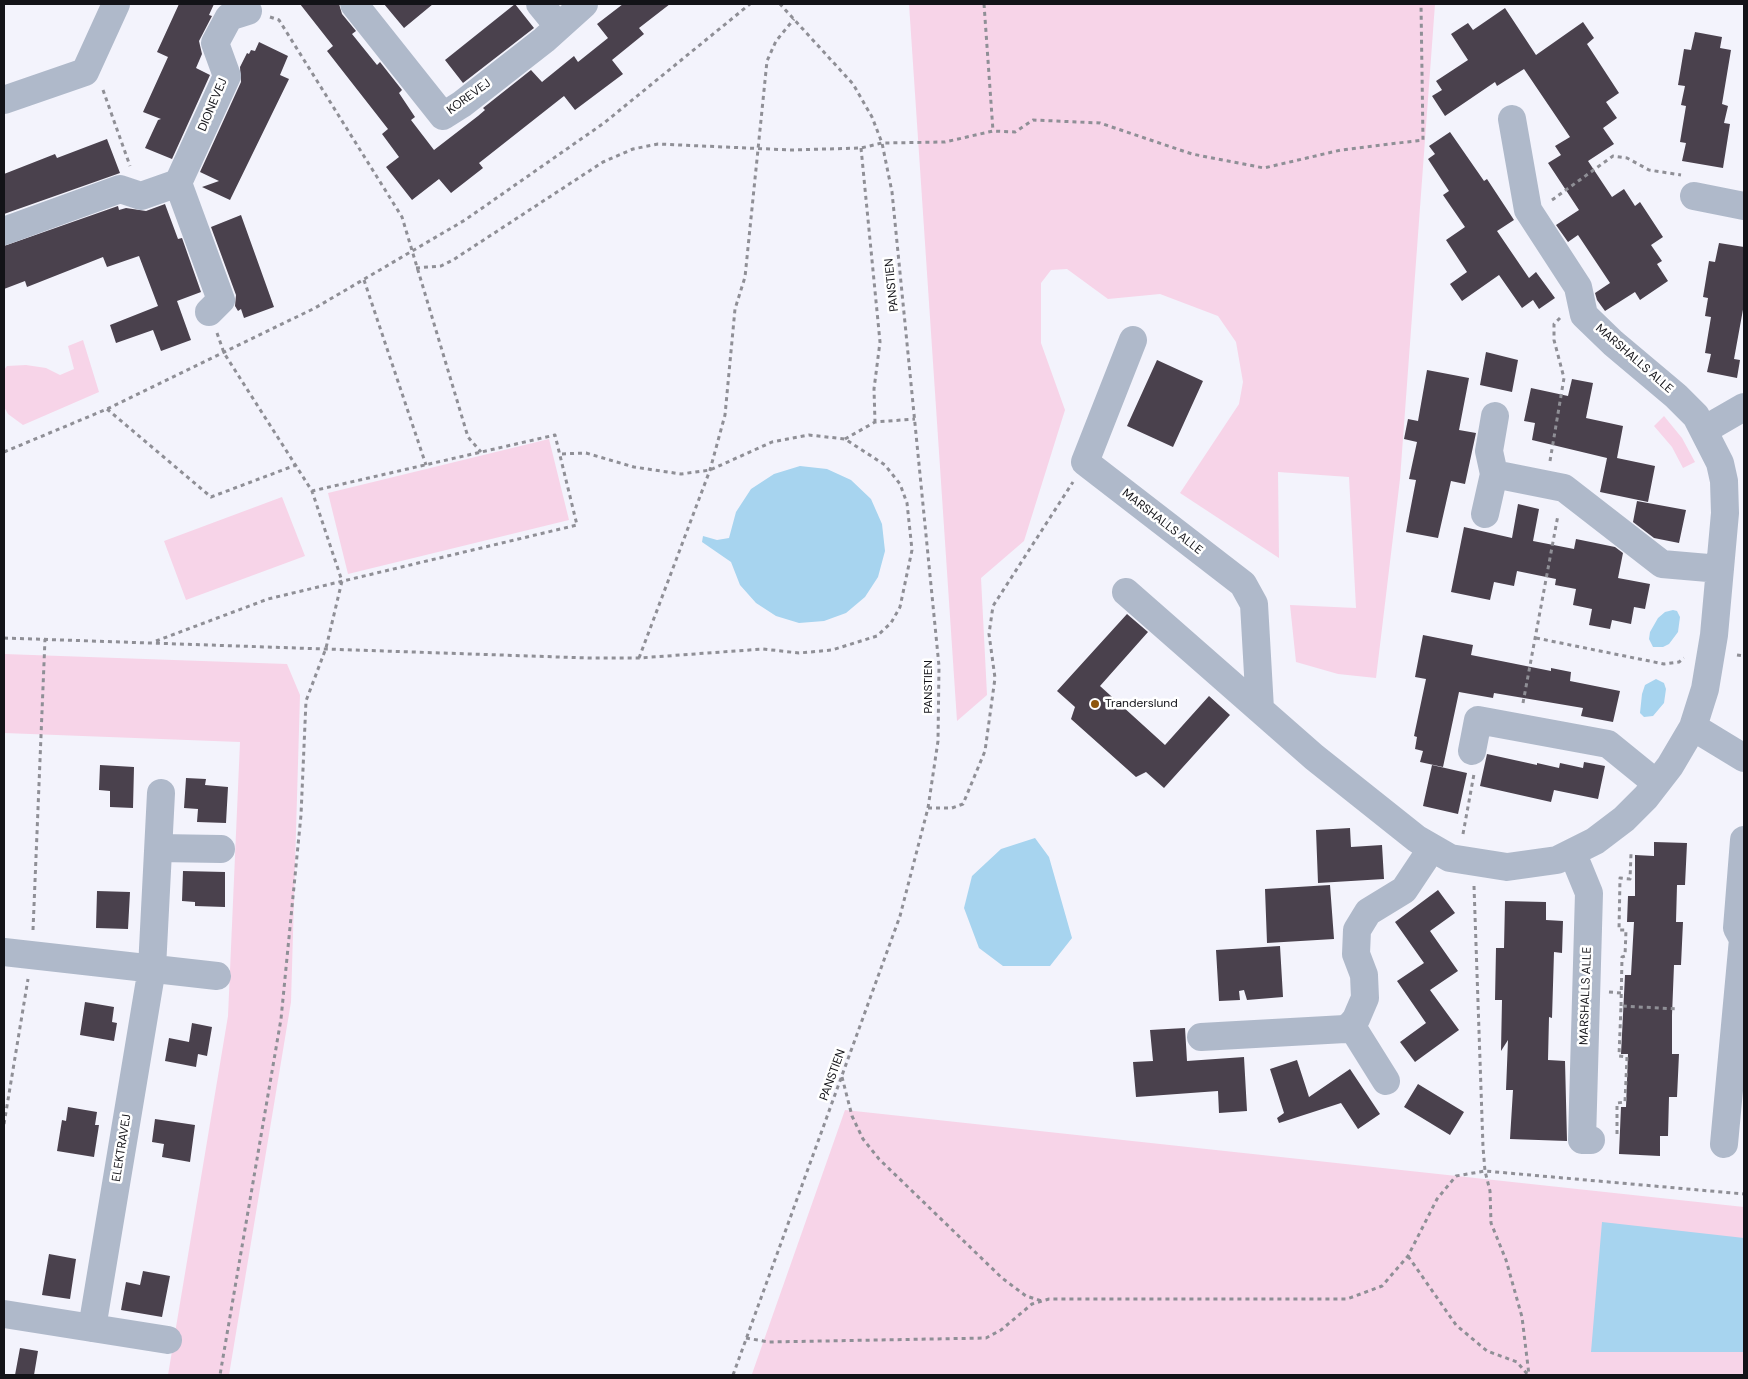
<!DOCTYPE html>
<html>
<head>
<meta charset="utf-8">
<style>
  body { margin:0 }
  #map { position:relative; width:1748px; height:1379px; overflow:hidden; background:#f3f3fc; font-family:"DM Sans",sans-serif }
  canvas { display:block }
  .frame { position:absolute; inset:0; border:5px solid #131318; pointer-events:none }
</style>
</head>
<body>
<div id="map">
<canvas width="1748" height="1379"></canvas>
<div class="frame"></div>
</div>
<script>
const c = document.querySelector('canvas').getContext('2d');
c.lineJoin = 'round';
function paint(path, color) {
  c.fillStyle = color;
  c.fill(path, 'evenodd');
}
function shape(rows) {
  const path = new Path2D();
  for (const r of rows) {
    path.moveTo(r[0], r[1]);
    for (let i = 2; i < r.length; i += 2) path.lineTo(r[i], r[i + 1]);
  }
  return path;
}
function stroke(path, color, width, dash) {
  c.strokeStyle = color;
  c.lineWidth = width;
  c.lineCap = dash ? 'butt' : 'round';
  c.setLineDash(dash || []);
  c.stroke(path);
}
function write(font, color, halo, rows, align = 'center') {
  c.font = font + ' "DM Sans",sans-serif';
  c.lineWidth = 5;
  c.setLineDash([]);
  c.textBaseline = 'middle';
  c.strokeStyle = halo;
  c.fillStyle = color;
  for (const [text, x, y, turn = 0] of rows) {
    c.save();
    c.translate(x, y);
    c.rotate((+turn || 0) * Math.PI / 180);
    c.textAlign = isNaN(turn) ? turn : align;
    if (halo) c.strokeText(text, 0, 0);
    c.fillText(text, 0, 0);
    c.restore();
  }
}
const green = shape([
  [909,4,1435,4,1400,479,1376,678,1338,674,1296,662,1290,605,1356,608,1349,477,1278,472,1279,558,1180,493,1239,404,1243,382,1236,342,1218,316,1160,294,1108,299,1067,269,1051,270,1041,283,1041,343,1065,410,1024,541,981,578,987,695,957,721],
  [83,340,99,392,23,425,8,414,4,407,4,370,7,366,26,365,46,368,60,375,74,369,68,346],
  [1664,416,1682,438,1695,462,1683,468,1672,447,1654,426],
  [549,439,569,520,348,574,328,493],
  [282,497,305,556,186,600,164,541],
  [4,654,287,664,300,695,291,1002,229,1375,168,1375,228,1016,240,742,4,733],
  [845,1110,1744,1207,1744,1375,752,1374]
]);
const water = shape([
  [800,466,827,469,851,480,871,499,882,524,885,551,878,577,865,597,846,613,824,621,799,623,776,616,756,603,740,585,731,562,702,542,703,536,717,540,729,538,736,512,751,489,774,474],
  [1673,610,1677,611,1680,617,1678,632,1669,644,1663,647,1653,647,1649,639,1650,632,1658,618,1665,612],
  [1656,679,1664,683,1666,689,1664,703,1653,716,1644,717,1640,713,1642,694,1645,685],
  [1035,838,1049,857,1072,938,1050,966,1003,966,979,948,964,908,972,876,1001,849],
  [1602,1222,1744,1238,1744,1352,1591,1352]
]);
const building = shape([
  [179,4,214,4,209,15,212,16,199,41,202,54,196,68,210,75,172,159,145,148,158,120,161,119,143,112,168,57,157,52],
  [300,4,339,4,342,14,356,31,352,34,377,65,380,62,402,90,399,93,415,117,411,120,434,150,478,116,485,110,483,108,531,70,542,82,574,56,578,62,608,38,597,24,623,4,670,4,639,28,644,34,612,60,623,74,575,110,564,96,479,163,483,168,451,193,439,179,412,200,386,167,399,157,382,134,388,129,327,51,333,46],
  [384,4,433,4,404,28],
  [515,4,534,28,463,83,445,60],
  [1505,8,1536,55,1583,22,1594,38,1587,44,1619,93,1606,102,1617,118,1603,128,1614,144,1588,161,1612,197,1624,189,1635,206,1640,202,1663,237,1651,245,1662,261,1657,264,1668,281,1640,300,1635,292,1605,311,1597,300,1595,293,1610,283,1578,235,1568,242,1556,225,1579,210,1548,163,1561,155,1555,146,1570,137,1524,69,1497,86,1495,82,1445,116,1432,96,1442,90,1436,81,1468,60,1451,34,1468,23,1473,30],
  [1695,32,1722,37,1720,48,1731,50,1722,104,1728,106,1724,123,1730,124,1723,168,1682,161,1686,143,1680,142,1686,106,1681,105,1685,86,1678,85,1684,49,1691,50],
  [259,42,288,56,280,75,289,79,230,200,202,187,219,181,200,172,241,82,240,67,247,53,249,54,251,50,255,51],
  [1450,132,1484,181,1487,179,1514,220,1497,231,1529,278,1536,272,1555,298,1539,309,1533,300,1522,308,1499,275,1462,301,1450,284,1467,272,1446,240,1465,227,1443,195,1449,191,1428,159,1435,154,1429,146],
  [107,139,120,173,4,214,4,174,55,154,57,158],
  [165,204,178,239,182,238,201,292,177,301,191,340,161,351,153,330,116,343,110,325,158,306,139,256,107,267,103,257,27,287,25,281,4,289,4,246,118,206,119,210,126,208,146,211],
  [241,215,274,307,244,318,241,309,238,311,235,306,236,295,211,227],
  [1719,243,1744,247,1744,304,1734,359,1740,360,1737,378,1707,372,1711,354,1705,353,1711,317,1705,316,1708,298,1703,297,1709,261,1715,262],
  [1486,352,1518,360,1512,392,1480,385],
  [1157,360,1203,381,1173,447,1127,426],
  [1427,370,1469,378,1459,430,1476,433,1465,484,1451,481,1438,538,1406,532,1416,480,1409,479,1417,442,1404,439,1408,419,1418,421],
  [1572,379,1593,383,1586,418,1623,426,1617,458,1655,466,1648,502,1600,492,1607,458,1532,440,1535,423,1524,421,1531,388,1568,396],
  [1637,501,1686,510,1679,543,1654,538,1633,522],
  [1518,504,1539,509,1533,541,1574,549,1576,539,1615,547,1623,553,1618,578,1650,584,1645,609,1634,607,1631,624,1612,620,1610,629,1589,625,1592,609,1573,605,1576,589,1555,585,1556,579,1517,571,1514,586,1494,582,1490,600,1451,592,1464,527,1512,538],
  [1127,614,1148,632,1100,686,1165,745,1209,696,1230,715,1164,788,1146,772,1136,777,1071,719,1075,707,1057,691],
  [1423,635,1473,645,1471,655,1551,671,1551,668,1571,672,1570,681,1620,691,1613,722,1581,716,1583,708,1494,693,1493,698,1459,692,1443,767,1420,762,1423,751,1415,749,1417,737,1414,736,1426,679,1415,677],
  [1487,754,1537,765,1537,763,1559,768,1560,763,1583,768,1584,762,1605,766,1598,799,1554,790,1551,802,1480,786],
  [100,765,134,767,133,808,110,807,110,791,99,790],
  [1432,765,1467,773,1458,814,1423,806],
  [186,778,206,779,205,785,228,787,226,823,197,822,198,809,184,808],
  [1350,828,1351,847,1382,845,1384,879,1318,883,1316,830],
  [1654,842,1687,843,1685,885,1677,885,1676,922,1683,922,1681,965,1674,965,1672,1015,1672,1054,1679,1054,1677,1097,1669,1097,1668,1136,1660,1136,1660,1156,1619,1154,1621,1107,1626,1107,1628,1054,1621,1054,1625,975,1631,975,1634,922,1627,922,1628,896,1635,896,1635,855,1654,856],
  [183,871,225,872,225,907,195,906,195,902,182,901],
  [1330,885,1334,939,1267,943,1265,889],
  [1438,890,1455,913,1430,931,1458,971,1430,990,1459,1030,1415,1062,1400,1042,1426,1023,1397,981,1424,963,1395,922],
  [97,891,130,892,128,929,96,928],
  [1505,901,1546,902,1546,920,1563,921,1562,953,1554,952,1552,1018,1549,1017,1548,1060,1565,1061,1567,1141,1510,1139,1513,1090,1506,1090,1508,1040,1501,1051,1502,1000,1495,1000,1496,948,1504,948],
  [1280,946,1283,997,1247,1000,1244,990,1239,991,1240,1000,1219,1001,1216,950],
  [85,1002,114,1007,112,1022,117,1023,114,1041,80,1035],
  [192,1023,212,1027,207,1056,198,1054,196,1067,165,1061,169,1038,189,1042],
  [1185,1028,1187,1061,1244,1057,1247,1111,1219,1113,1218,1091,1136,1097,1133,1062,1153,1061,1150,1030],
  [1297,1060,1309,1097,1350,1069,1380,1114,1358,1129,1341,1103,1279,1123,1277,1118,1284,1113,1270,1069],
  [1418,1084,1464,1112,1450,1135,1404,1107],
  [68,1107,97,1112,95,1125,99,1125,94,1157,57,1151,62,1120,66,1121],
  [155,1119,195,1125,190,1162,162,1157,164,1144,152,1142],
  [49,1254,76,1259,70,1299,42,1295],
  [143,1271,170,1276,162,1317,121,1310,126,1282,140,1285],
  [20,1348,38,1351,34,1375,15,1375]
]);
const path = shape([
  [984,4,993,131],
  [270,17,279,20,402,217,468,437,481,452],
  [103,90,130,166],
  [861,148,880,342,874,389,875,422],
  [1552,200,1613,156,1627,158,1649,170,1681,175],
  [416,268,441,266,453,260,603,162,633,149,658,144,791,150,861,148,882,143,945,142,993,131,1015,132,1033,120,1100,123,1192,154,1264,168,1341,150,1423,140,1421,4],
  [364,280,426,465],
  [217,333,224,353,312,491,342,581,326,648,306,701,301,815,281,1019,220,1375],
  [107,409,211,497,296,465],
  [845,439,875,422,915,419],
  [4,452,107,409,315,308,465,220,604,123,750,4],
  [1550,461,1564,378,1554,340,1554,324,1560,318],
  [4,638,588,658,639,658,763,649,799,653,832,650,877,636,891,623,900,607,912,550,907,503,900,484,885,465,845,439,809,435,772,442,710,470,681,474,634,467,586,453,559,454],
  [1536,638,1664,664,1679,662,1684,658],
  [156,641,268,599,577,525,555,435,312,491],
  [1737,655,1744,656],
  [639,658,710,470,725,415,735,309,745,277,767,61,776,41,794,19],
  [1523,703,1558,515],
  [928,808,952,808,963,804,985,751,995,678,989,634,993,606,1073,482],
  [1463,834,1474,774],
  [1474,886,1483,1147,1485,1171,1490,1191,1491,1223,1506,1260,1522,1317,1529,1375],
  [33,930,45,639],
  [1609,992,1621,993],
  [1621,1006,1622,957,1625,956,1626,930,1619,930,1620,878,1630,879,1631,854],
  [842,1077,852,1116,863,1139,879,1159,1002,1278,1026,1296,1042,1301],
  [4,1124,28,979],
  [1617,1134,1617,1103,1625,1102,1627,1057,1619,1056,1621,1006,1678,1009],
  [1408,1256,1456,1325,1487,1351,1517,1362,1528,1375],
  [746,1338,769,1342,986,1338,1001,1330,1032,1304,1049,1299,1347,1299,1382,1286,1408,1256,1437,1199,1456,1176,1485,1171,1744,1194],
  [733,1375,900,916,928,808,938,741,939,666,892,192,882,143,872,117,853,84,780,4]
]);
const minor = shape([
  [354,4,443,116,462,104,544,40,584,4],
  [540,4,558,26],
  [4,100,85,72,116,4],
  [178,183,221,300,209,312],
  [1694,196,1744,206],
  [4,231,120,189,141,196,178,183,227,76,215,43,229,17,248,11],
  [1133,340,1085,462,1243,584,1254,604,1260,709],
  [1704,430,1744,407],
  [1494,474,1564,488,1662,564,1720,569],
  [1485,514,1494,474,1489,451,1495,416],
  [1126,592,1314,757,1417,839,1450,858,1507,867,1557,860,1595,841,1624,819,1646,797,1670,766,1693,727,1705,689,1714,635,1725,513,1724,481,1720,463,1696,416,1676,396,1613,343,1584,315,1578,287,1528,210,1512,119],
  [1693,727,1744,758],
  [1472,751,1478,720,1608,744,1656,783],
  [159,848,221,849],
  [1573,854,1589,893,1582,1140,1591,1140],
  [4,952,217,976],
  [1351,1025,1386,1081],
  [1201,1037,1345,1029,1351,1025,1356,1019,1365,998,1364,975,1356,954,1357,930,1368,912,1404,890,1432,848],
  [1724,1144,1743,939,1737,928,1744,840],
  [4,1314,168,1340],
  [92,1328,152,968,161,793]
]);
const markers = [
  [1095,704,5,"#8e560d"]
];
const streetNames = [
  ["KOREVEJ",469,97,-36],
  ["DIONEVEJ",213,105,-67],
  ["PANSTIEN",892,285,-96],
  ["MARSHALLS ALLE",1634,359,41],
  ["MARSHALLS ALLE",1162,522,38],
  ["PANSTIEN",929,687,-90],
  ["MARSHALLS ALLE",1586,996,-88],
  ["PANSTIEN",833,1075,-70],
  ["ELEKTRAVEJ",122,1148,-81]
];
const poiNames = [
  ["Tranderslund",1105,704]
];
paint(green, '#f7d4e8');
paint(water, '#a7d4ef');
paint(building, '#4a414d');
stroke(path, '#8f8f96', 3, [4, 4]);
stroke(minor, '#afb9ca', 28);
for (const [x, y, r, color] of markers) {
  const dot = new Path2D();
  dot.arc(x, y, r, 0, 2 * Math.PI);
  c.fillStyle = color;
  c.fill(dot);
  stroke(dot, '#fff', 2);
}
write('12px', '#131318', '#fff', streetNames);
write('12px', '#131318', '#fff', poiNames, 'left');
</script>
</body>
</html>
